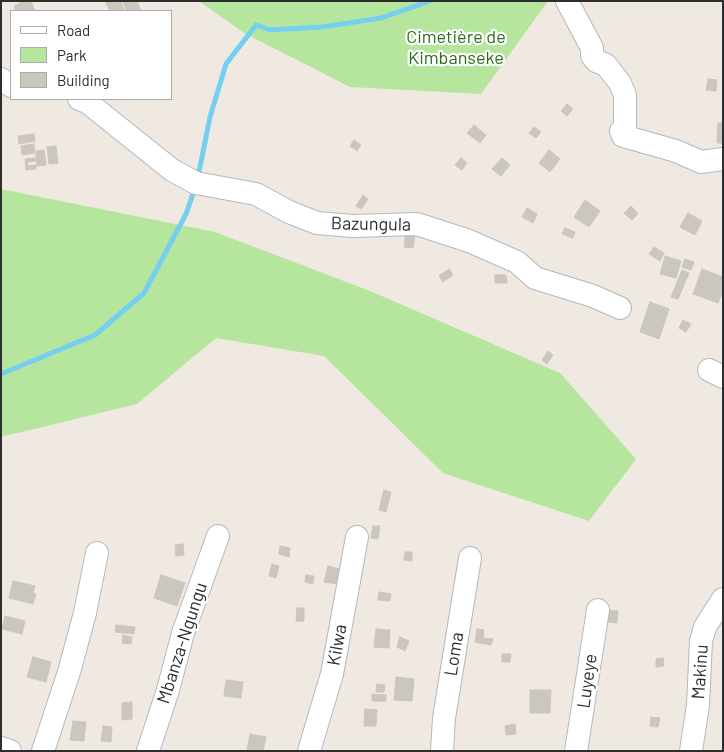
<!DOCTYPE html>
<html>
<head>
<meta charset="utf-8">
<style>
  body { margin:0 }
  #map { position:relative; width:724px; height:752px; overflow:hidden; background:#efe9e1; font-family:Barlow,sans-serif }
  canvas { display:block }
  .frame { position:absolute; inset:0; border:2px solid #2e2e2e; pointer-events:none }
  .legend { position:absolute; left:10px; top:10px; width:162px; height:90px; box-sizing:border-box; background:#fff; border:1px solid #ababab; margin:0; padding:6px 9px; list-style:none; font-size:15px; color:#2e2e2e }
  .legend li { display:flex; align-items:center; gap:10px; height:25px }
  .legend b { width:25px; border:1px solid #ababab }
</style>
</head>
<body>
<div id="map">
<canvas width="724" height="752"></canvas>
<div class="frame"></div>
<ul class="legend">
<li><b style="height:6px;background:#fff"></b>Road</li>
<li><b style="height:14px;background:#b6e59e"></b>Park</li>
<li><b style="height:14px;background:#cbc7bf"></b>Building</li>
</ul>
</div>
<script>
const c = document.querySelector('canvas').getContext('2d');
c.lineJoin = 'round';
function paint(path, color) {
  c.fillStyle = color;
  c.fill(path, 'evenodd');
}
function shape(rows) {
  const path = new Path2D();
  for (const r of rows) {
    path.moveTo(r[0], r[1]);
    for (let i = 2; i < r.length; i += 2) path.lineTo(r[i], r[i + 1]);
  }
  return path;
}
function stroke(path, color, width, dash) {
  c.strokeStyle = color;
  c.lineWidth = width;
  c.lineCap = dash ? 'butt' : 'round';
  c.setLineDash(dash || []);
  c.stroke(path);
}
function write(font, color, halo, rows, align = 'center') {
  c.font = font + ' Barlow,sans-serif';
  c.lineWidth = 4.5;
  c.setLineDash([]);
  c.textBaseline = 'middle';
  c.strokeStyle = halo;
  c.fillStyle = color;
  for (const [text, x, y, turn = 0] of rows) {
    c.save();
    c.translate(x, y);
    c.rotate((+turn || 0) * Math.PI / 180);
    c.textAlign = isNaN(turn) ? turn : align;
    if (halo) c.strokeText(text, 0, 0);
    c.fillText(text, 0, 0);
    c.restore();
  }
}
const green = shape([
  [199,1,548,1,481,94,350,87,244,33],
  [1,189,215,232,370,291,560,373,636,459,589,521,443,473,324,356,216,338,137,404,1,437]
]);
const stream = shape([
  [198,177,210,117,226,64,256,25,270,30,322,27,381,18,430,1],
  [1,374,95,335,144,293,186,214,195,188]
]);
const building = shape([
  [25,1,31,1,35,11,16,11,14,6,25,1],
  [109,1,120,1,125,11,110,11,106,3,109,1],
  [122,1,137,1,141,11,127,11,122,1],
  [708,79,717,80,716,91,706,90,708,79],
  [567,104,573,109,567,116,561,111,567,104],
  [718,123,723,123,723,143,717,143,718,123],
  [474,125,486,135,480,143,467,133,474,125],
  [534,127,541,132,536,138,529,133,534,127],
  [34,134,35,141,19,144,18,136,34,134],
  [354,140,361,145,357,151,350,146,354,140],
  [34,144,35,153,22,155,21,146,34,144],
  [56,146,58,163,49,164,47,147,56,146],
  [44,150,46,165,37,166,36,151,44,150],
  [549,150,560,159,550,172,539,163,549,150],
  [35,158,36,161,27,162,28,166,36,165,36,169,26,170,25,159,35,158],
  [461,158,467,163,462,170,455,165,461,158],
  [502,158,510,165,501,176,492,169,502,158],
  [363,195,368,199,361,209,356,206,363,195],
  [585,200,600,211,589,227,574,217,585,200],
  [631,206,638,214,632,220,624,213,631,206],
  [527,208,537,214,533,223,522,217,527,208],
  [688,213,702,221,695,235,680,227,688,213],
  [565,228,575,232,573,238,562,234,565,228],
  [406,233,415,234,413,248,404,247,406,233],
  [654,247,664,253,660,261,649,254,654,247],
  [665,256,681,261,676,278,660,274,665,256],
  [685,259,694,262,691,270,682,267,685,259],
  [449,269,453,275,443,282,439,276,449,269],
  [702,269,723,277,723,291,718,303,693,294,702,269],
  [682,270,689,273,678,299,671,297,682,270],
  [495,275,506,275,507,283,495,283,495,275],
  [650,302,669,309,659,339,640,332,650,302],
  [683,320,691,324,686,332,679,328,683,320],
  [548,351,553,355,547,364,542,360,548,351],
  [384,490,391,492,386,512,379,510,384,490],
  [373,526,380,526,378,539,371,538,373,526],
  [183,544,184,555,176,556,175,545,183,544],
  [280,546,290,548,289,557,279,554,280,546],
  [405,552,412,552,412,561,404,560,405,552],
  [272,564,279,566,276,578,269,576,272,564],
  [328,566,340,569,337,584,324,582,328,566],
  [161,575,185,583,177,606,154,598,161,575],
  [306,575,314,576,313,584,305,582,306,575],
  [13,581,35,586,33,593,36,594,33,604,9,598,13,581],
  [379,592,391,594,390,601,378,600,379,592],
  [297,608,304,608,304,621,296,621,297,608],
  [608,610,618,611,617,623,608,622,608,610],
  [5,616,25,621,22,634,2,629,5,616],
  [116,625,135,627,134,634,115,632,116,625],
  [376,629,390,630,389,648,374,647,376,629],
  [477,629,484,630,483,638,493,639,491,645,475,642,477,629],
  [123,635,132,637,131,644,122,643,123,635],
  [400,637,409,641,405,651,397,647,400,637],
  [502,654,511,654,510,662,502,662,502,654],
  [33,657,51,662,46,682,27,677,33,657],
  [663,658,664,666,656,667,656,659,663,658],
  [396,677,414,679,412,701,394,700,396,677],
  [226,680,243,682,241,698,224,696,226,680],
  [377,684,385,685,384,692,376,692,377,684],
  [530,690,551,690,550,713,530,713,530,690],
  [372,694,386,695,386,701,372,701,372,694],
  [132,702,132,719,122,720,122,703,132,702],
  [365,709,377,710,376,726,364,726,365,709],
  [651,717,660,718,658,727,650,726,651,717],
  [73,721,86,722,84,741,70,740,73,721],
  [515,724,516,734,506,735,505,726,515,724],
  [103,726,112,727,111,742,101,741,103,726],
  [250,734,266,737,263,751,247,750,250,734]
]);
const minor = shape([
  [567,1,592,48,592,56,596,61,606,65,620,83,625,95,625,126,621,131,623,136,676,151,701,162,723,159],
  [1,79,11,86],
  [79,99,87,102,172,170,196,183,256,194,289,212,317,223,353,226,417,224,469,241,517,262,535,278,593,296,620,308],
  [709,370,723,377],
  [1,748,10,751],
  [43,751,69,672,85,613,97,553],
  [148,751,168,690,183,633,218,536],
  [309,751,332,674,357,537],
  [442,751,444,718,470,558],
  [576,751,598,610],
  [691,751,698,705,701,641,705,627,723,599]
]);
const parkNames = [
  ["Cimetière de",456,37],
  ["Kimbanseke",456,58]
];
const streetNames = [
  ["Bazungula",371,224,1],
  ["Mbanza-Ngungu",182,643,-72],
  ["Kilwa",337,645,-80],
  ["Loma",454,654,-81],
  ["Makinu",700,672,-86],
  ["Luyeye",587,681,-82]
];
paint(green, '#b6e59e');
stroke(stream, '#75cff0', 5);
paint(building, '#cbc7bf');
stroke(building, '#cbc5ba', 1);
stroke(minor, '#b4b7c1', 24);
stroke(minor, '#fff', 22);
write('18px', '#2c6e1b', '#fff', parkNames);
write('18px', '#2e2e2e', '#fff', streetNames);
</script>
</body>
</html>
